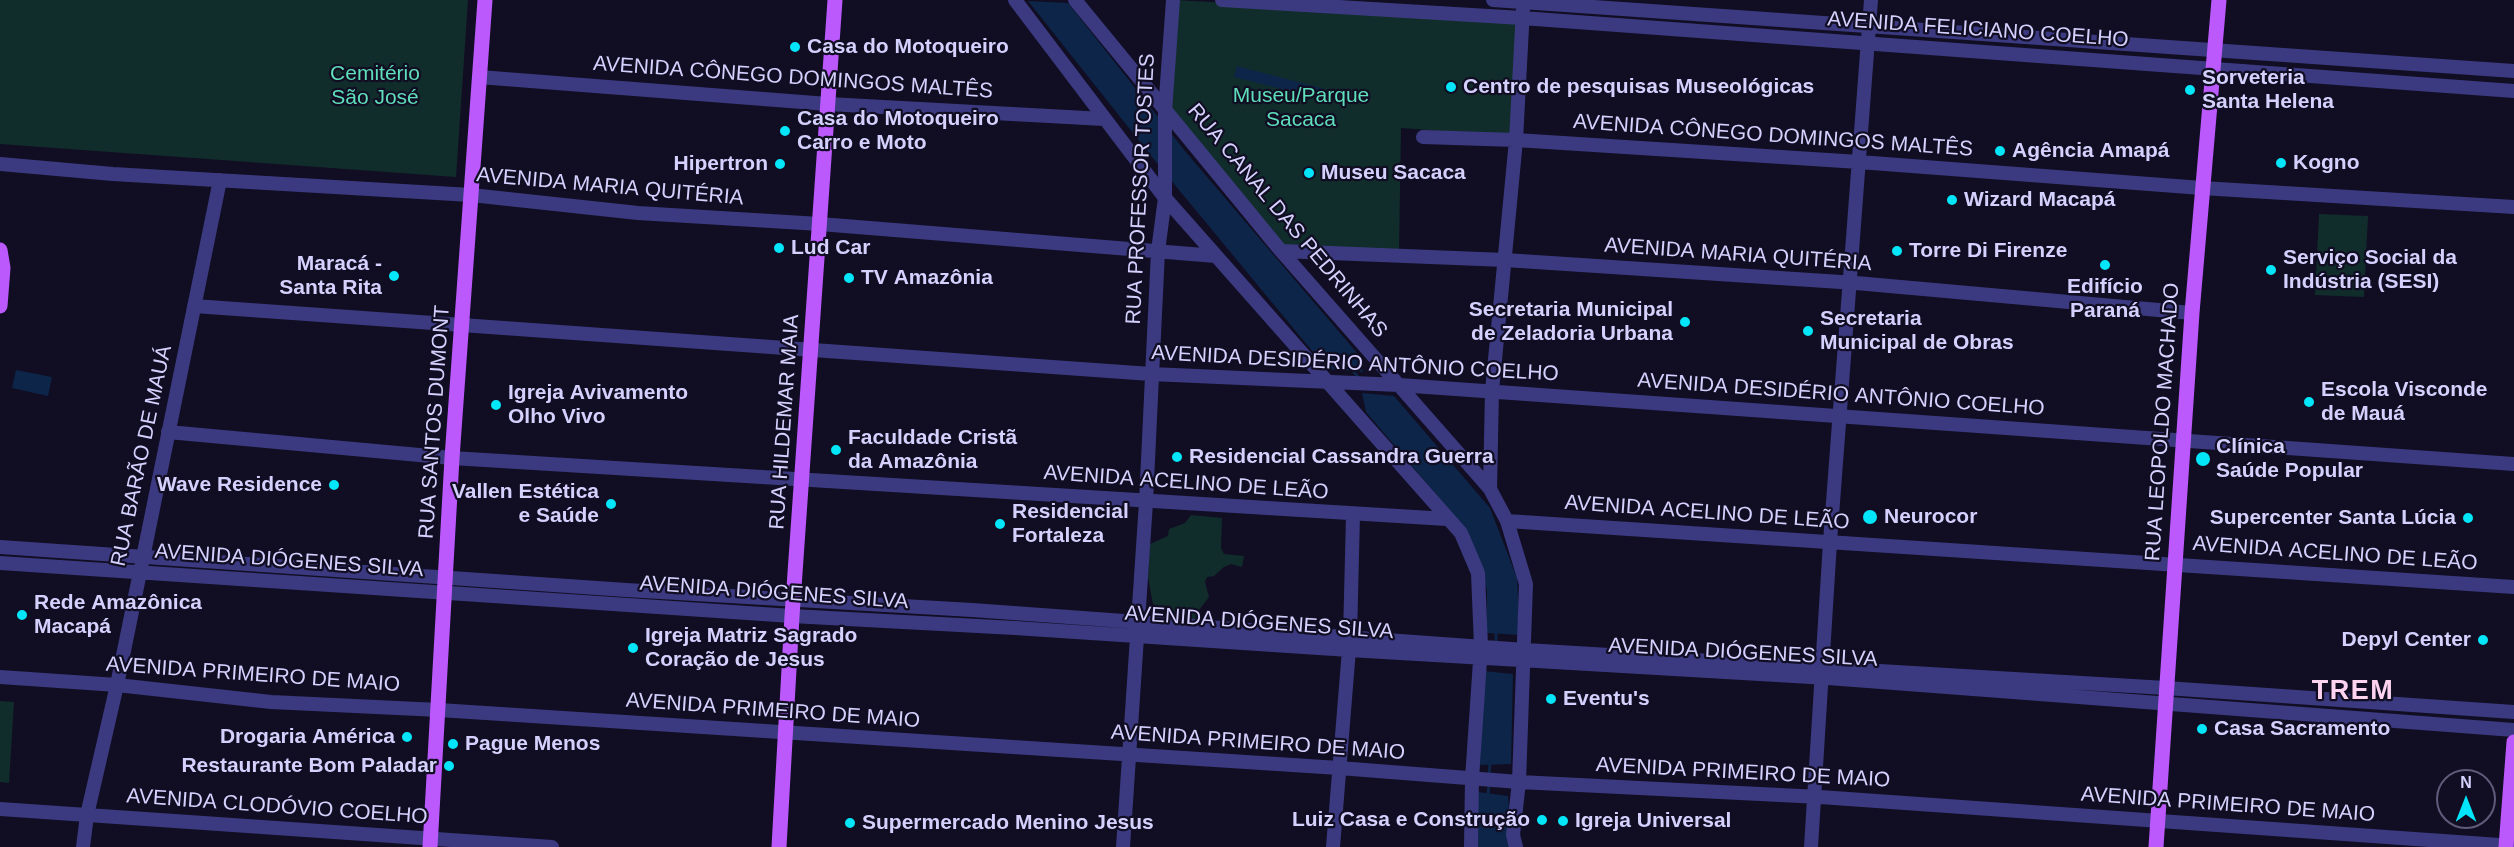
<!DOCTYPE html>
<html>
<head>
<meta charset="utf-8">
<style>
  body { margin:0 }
  #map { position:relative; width:2514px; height:847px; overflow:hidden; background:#110e23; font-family:Arial,sans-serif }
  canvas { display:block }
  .north { position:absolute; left:2436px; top:769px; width:60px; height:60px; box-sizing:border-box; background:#110e23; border:2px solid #5f5c7b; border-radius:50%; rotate:0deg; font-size:16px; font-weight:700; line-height:24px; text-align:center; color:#d5d1fe }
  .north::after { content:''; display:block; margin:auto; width:21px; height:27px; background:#03e5f8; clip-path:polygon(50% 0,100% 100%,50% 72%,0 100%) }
</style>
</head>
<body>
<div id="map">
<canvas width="2514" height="847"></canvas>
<div class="north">N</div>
</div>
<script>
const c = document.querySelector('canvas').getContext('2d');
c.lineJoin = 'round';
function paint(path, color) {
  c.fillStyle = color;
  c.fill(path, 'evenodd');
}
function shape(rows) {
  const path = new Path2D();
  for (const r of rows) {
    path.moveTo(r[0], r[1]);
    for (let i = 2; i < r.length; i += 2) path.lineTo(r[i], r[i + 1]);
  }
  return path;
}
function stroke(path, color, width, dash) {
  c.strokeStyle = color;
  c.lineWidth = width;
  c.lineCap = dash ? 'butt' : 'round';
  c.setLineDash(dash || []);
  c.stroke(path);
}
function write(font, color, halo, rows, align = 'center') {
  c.font = font + ' Arial,sans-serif';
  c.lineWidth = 4.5;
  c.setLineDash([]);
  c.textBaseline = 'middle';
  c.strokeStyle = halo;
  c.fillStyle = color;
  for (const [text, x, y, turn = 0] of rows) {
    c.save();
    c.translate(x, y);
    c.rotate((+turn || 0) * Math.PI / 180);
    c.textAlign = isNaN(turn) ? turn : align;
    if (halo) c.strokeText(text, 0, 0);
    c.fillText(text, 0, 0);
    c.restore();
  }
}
const green = shape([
  [0,0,468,0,456,177,0,144],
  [1175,0,1519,20,1512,136,1401,128,1399,250,1282,247,1169,108],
  [2319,214,2368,216,2364,297,2315,295],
  [1191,515,1222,518,1221,548,1224,554,1244,556,1242,567,1231,564,1224,567,1214,576,1207,577,1205,582,1209,597,1199,610,1199,619,1194,623,1175,617,1165,609,1153,604,1148,577,1150,544,1168,536,1169,529,1185,523],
  [0,701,14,702,9,783,0,782]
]);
const water = shape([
  [1028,1,1068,3,1185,151,1358,354,1363,372,1327,369,1160,167],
  [1237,66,1325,89,1322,99,1234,77],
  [16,370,52,377,48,396,12,388],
  [1362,393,1394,396,1490,508,1517,578,1520,635,1487,633,1487,590,1468,532,1366,412],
  [1483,671,1513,674,1511,764,1480,765],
  [1478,792,1508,796,1512,847,1477,847]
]);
const stream = shape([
  [1351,368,1360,380],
  [1496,644,1496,630],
  [1489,776,1490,762],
  [1488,797,1489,782]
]);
const minor = shape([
  [1015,0,1165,198,1461,533,1478,573,1481,646,1472,779,1471,847],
  [1075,0,1281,251,1490,489,1507,521,1526,584,1519,782,1513,835,1516,847],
  [1222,0,1522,18,2514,91],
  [1493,0,2514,71],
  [479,77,828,104,1104,119],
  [1423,137,1516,140,1859,162,2202,188,2514,207],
  [0,164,113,174,471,195,638,213,820,224,1216,256],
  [1281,251,1505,260,1856,283,2192,313],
  [194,306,1151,374,1399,385,2514,464],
  [168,432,452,458,1447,519],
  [1490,489,1492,391,1516,140,1523,9],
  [1507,521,2514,587],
  [0,547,626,590,972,610,1525,650,2166,688,2514,712],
  [0,563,792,616,1015,628,1349,650,1828,678,2514,730],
  [0,677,117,685,271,702,439,710,1339,768,1519,782,1820,797,2514,846],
  [0,809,552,847],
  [83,847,87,815,117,685,220,180],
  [1123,847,1146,502,1158,251,1165,198,1165,111,1173,0],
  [1333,847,1350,637,1353,515],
  [1811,847,1830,542,1871,0]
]);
const major = shape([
  [0,250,3,268,0,306],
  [430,847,452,458,485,0],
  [779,847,792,616,835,0],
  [2156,847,2192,313,2219,0],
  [2506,847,2514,742]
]);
const markers = [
  [795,47,6,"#03e5f8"],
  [1451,87,6,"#03e5f8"],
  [2190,90,6,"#03e5f8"],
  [785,131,6,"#03e5f8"],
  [2000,151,6,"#03e5f8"],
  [2281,163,6,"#03e5f8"],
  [780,164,6,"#03e5f8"],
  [1309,173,6,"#03e5f8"],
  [1952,200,6,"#03e5f8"],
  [779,248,6,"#03e5f8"],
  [1897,251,6,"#03e5f8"],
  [2105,265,6,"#03e5f8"],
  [2271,270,6,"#03e5f8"],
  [394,276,6,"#03e5f8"],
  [849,278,6,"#03e5f8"],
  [1685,322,6,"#03e5f8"],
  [1808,331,6,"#03e5f8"],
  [2309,402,6,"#03e5f8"],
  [496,405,6,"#03e5f8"],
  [836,450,6,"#03e5f8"],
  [1177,457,6,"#03e5f8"],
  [2203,459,8,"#03e5f8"],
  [334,485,6,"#03e5f8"],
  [611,504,6,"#03e5f8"],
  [1870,517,8,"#03e5f8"],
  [2468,518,6,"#03e5f8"],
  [1000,524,6,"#03e5f8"],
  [22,615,6,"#03e5f8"],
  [2483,640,6,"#03e5f8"],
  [633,648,6,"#03e5f8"],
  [1551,699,6,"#03e5f8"],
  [2202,729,6,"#03e5f8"],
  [407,737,6,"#03e5f8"],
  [453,744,6,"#03e5f8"],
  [449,766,6,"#03e5f8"],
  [1542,820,6,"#03e5f8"],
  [1563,821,6,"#03e5f8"],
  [850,823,6,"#03e5f8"]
];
const streetNames = [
  ["AVENIDA FELICIANO COELHO",1978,30,4],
  ["AVENIDA CÔNEGO DOMINGOS MALTÊS",793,78,4],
  ["AVENIDA CÔNEGO DOMINGOS MALTÊS",1773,136,4],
  ["AVENIDA MARIA QUITÉRIA",610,187,5],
  ["RUA PROFESSOR TOSTES",1141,189,-87],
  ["RUA CANAL DAS PEDRINHAS",1287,221,50],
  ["AVENIDA MARIA QUITÉRIA",1738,255,4],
  ["AVENIDA DESIDÉRIO ANTÔNIO COELHO",1355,364,3],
  ["AVENIDA DESIDÉRIO ANTÔNIO COELHO",1841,395,4],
  ["RUA SANTOS DUMONT",435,422,-86],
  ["RUA HILDEMAR MAIA",785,422,-86],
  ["RUA LEOPOLDO MACHADO",2163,422,-86],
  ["RUA BARÃO DE MAUÁ",142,456,-78],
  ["AVENIDA ACELINO DE LEÃO",1186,483,4],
  ["AVENIDA ACELINO DE LEÃO",1707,513,4],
  ["AVENIDA ACELINO DE LEÃO",2335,554,4],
  ["AVENIDA DIÓGENES SILVA",289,561,4],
  ["AVENIDA DIÓGENES SILVA",774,593,4],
  ["AVENIDA DIÓGENES SILVA",1259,623,4],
  ["AVENIDA DIÓGENES SILVA",1743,653,3],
  ["AVENIDA PRIMEIRO DE MAIO",253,675,4],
  ["AVENIDA PRIMEIRO DE MAIO",773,711,4],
  ["AVENIDA PRIMEIRO DE MAIO",1258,743,4],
  ["AVENIDA PRIMEIRO DE MAIO",1743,773,3],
  ["AVENIDA PRIMEIRO DE MAIO",2228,805,4],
  ["AVENIDA CLODÓVIO COELHO",277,807,4]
];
const poiNames = [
  ["Casa do Motoqueiro",807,47],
  ["Sorveteria",2202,78],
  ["Santa Helena",2202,102],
  ["Centro de pesquisas Museológicas",1463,87],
  ["Casa do Motoqueiro",797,119],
  ["Carro e Moto",797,143],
  ["Agência Amapá",2012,151],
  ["Kogno",2293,163],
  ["Hipertron",768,164,"right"],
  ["Museu Sacaca",1321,173],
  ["Wizard Macapá",1964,200],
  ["Lud Car",791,248],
  ["Torre Di Firenze",1909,251],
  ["Serviço Social da",2283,258],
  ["Indústria (SESI)",2283,282],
  ["Maracá -",382,264,"right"],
  ["Santa Rita",382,288,"right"],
  ["TV Amazônia",861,278],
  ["Edifício",2105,287,"center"],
  ["Paraná",2105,311,"center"],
  ["Secretaria Municipal",1673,310,"right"],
  ["de Zeladoria Urbana",1673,334,"right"],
  ["Secretaria",1820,319],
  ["Municipal de Obras",1820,343],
  ["Escola Visconde",2321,390],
  ["de Mauá",2321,414],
  ["Igreja Avivamento",508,393],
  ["Olho Vivo",508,417],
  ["Faculdade Cristã",848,438],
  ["da Amazônia",848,462],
  ["Clínica",2216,447],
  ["Saúde Popular",2216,471],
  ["Residencial Cassandra Guerra",1189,457],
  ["Wave Residence",322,485,"right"],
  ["Vallen Estética",599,492,"right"],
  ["e Saúde",599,516,"right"],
  ["Residencial",1012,512],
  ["Fortaleza",1012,536],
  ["Neurocor",1884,517],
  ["Supercenter Santa Lúcia",2456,518,"right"],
  ["Rede Amazônica",34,603],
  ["Macapá",34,627],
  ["Igreja Matriz Sagrado",645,636],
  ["Coração de Jesus",645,660],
  ["Depyl Center",2471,640,"right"],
  ["Eventu's",1563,699],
  ["Casa Sacramento",2214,729],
  ["Drogaria América",395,737,"right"],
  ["Pague Menos",465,744],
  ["Restaurante Bom Paladar",437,766,"right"],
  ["Luiz Casa e Construção",1530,820,"right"],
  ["Igreja Universal",1575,821],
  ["Supermercado Menino Jesus",862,823]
];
const parkNames = [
  ["Cemitério",375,74],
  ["São José",375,98],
  ["Museu/Parque",1301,96],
  ["Sacaca",1301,120]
];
const districtNames = [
  ["TREM",2353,692]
];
paint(green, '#112d2b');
paint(water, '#0d2548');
stroke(stream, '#0d2548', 3);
stroke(minor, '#3b3a81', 14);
stroke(major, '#bb59fd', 15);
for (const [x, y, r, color] of markers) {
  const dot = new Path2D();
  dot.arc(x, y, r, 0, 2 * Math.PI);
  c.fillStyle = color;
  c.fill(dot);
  stroke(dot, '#110e23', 2);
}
write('21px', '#d5d1fe', '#110e23', streetNames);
write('bold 21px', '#d5d1fe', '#110e23', poiNames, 'left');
write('21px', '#5edeba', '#110e23', parkNames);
c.letterSpacing = '1.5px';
write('bold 27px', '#fed3f0', '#110e23', districtNames);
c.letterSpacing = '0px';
</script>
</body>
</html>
